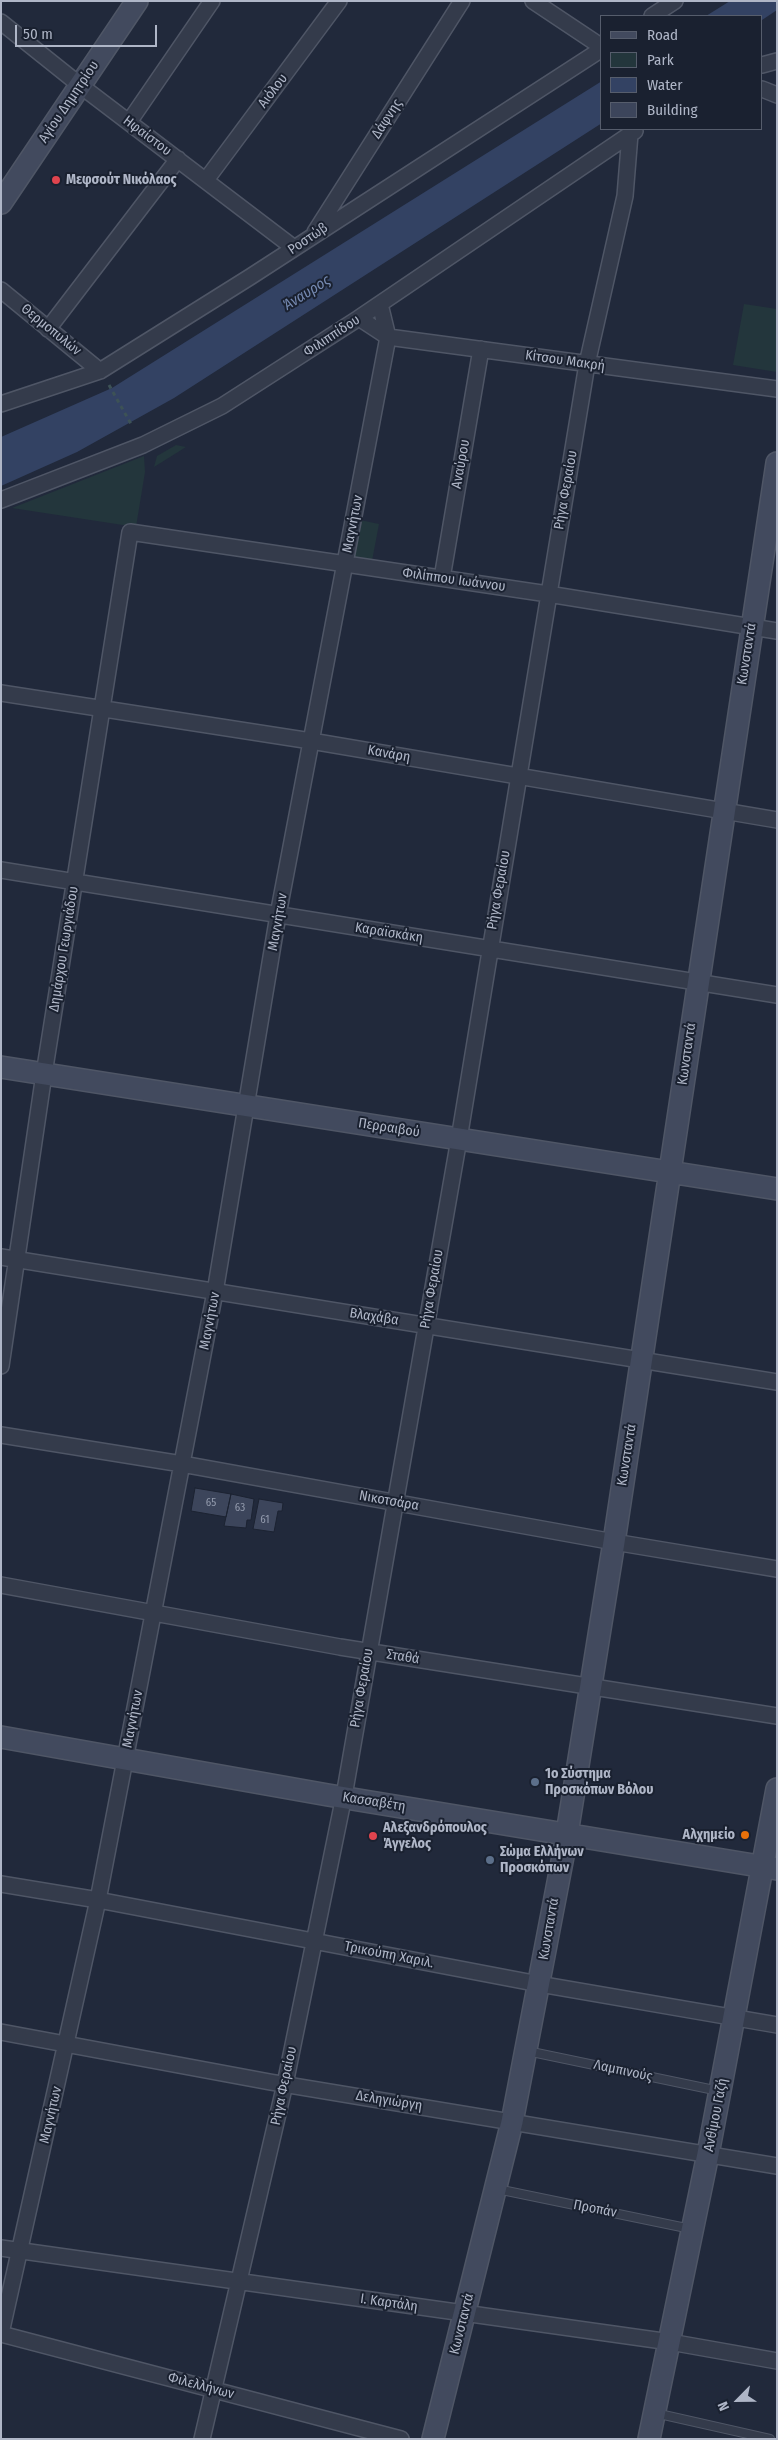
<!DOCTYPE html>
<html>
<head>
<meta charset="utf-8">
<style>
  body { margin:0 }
  #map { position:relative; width:778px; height:2440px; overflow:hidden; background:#21293b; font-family:"Fira Sans Condensed",sans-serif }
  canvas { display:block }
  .frame { position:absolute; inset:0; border:2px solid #afb6c7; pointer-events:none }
  .legend { position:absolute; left:600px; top:15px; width:162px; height:115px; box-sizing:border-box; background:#1a2130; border:1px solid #565d6c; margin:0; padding:6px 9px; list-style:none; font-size:15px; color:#afb6c7 }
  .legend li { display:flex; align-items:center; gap:10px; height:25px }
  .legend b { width:25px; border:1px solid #565d6c }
  .north { position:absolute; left:713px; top:2375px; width:50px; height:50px; -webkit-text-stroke:4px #1a2130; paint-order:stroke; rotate:247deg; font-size:14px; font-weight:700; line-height:20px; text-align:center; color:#afb6c7 }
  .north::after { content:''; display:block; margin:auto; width:18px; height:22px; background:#afb6c7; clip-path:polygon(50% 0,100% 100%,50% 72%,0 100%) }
  .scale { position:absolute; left:15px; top:25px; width:142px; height:22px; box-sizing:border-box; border:2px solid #afb6c7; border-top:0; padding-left:6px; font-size:15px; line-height:18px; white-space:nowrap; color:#afb6c7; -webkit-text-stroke:4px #1a2130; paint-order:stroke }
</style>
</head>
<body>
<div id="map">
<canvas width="778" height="2440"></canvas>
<div class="frame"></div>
<ul class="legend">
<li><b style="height:6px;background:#424a5e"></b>Road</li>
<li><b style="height:14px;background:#23363c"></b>Park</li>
<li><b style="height:14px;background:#334263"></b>Water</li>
<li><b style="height:14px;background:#3c455b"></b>Building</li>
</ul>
<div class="north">N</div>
<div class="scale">50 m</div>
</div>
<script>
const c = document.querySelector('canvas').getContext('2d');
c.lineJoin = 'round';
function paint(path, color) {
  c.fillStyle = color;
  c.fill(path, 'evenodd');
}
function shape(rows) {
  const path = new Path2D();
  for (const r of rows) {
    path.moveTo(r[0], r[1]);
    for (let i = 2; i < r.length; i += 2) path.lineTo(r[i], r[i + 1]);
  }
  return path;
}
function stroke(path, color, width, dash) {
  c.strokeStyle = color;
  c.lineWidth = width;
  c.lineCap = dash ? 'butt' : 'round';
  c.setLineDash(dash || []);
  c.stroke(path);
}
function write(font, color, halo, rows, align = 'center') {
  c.font = font + ' "Fira Sans Condensed",sans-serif';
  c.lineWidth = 4;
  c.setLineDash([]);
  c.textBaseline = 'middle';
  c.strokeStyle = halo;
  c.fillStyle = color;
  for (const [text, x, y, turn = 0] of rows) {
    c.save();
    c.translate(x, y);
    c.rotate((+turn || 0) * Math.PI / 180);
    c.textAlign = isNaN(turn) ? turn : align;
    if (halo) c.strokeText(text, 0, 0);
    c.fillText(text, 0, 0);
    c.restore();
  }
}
const green = shape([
  [744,304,777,309,777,372,733,365],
  [176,445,186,447,154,467,157,456],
  [144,456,145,472,136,527,12,508],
  [360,520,379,524,372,561,353,557]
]);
const water = shape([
  [730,1,777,1,777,10,762,20,762,16,706,16],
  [602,81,602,123,174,398,77,452,1,486,1,437,112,388]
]);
const building = shape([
  [195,1488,231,1494,226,1517,191,1511,195,1488],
  [231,1494,254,1499,251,1520,247,1520,246,1528,224,1526,231,1494],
  [259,1499,283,1503,282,1511,278,1511,274,1532,253,1529,259,1499]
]);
const path = shape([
  [109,385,131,424]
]);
const lane = shape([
  [527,2051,719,2091],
  [497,2189,691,2229],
  [655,2413,770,2439]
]);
const street = shape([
  [533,1,602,47],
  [652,16,675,1],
  [1,22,81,86,294,248],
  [762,65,777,61],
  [762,89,777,95],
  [129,122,212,1],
  [206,180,339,1],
  [315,232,462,1],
  [1,290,100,371],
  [359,318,388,337,777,389],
  [48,329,178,159],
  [1,404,100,371,250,277,602,49],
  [1,500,143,445,222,406,359,318,635,131],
  [442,578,481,349],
  [1,693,311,741,777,820],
  [1,870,777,995],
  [1,1257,777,1382],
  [1,1366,44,1074,130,532,548,594,777,631],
  [1,1435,182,1464,614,1542,777,1569],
  [1,1585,340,1647,777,1716],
  [1,1884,98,1900,539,1984,777,2025],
  [1,2032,270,2082,777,2166],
  [1,2248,670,2342,777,2361],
  [1,2333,98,1900,215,1292,278,915,388,337,380,304],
  [1,2334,401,2439],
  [202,2439,285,2084,344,1796,459,1139,587,364,625,196,630,134]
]);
const secondary = shape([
  [1,203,137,1],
  [1,1067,777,1189],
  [1,1737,328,1795,777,1869],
  [433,2439,512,2122,565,1846,614,1542,777,463],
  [649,2439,708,2154,777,1789]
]);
const markers = [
  [56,180,5,"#e0444e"],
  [535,1782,5,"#5c6f8a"],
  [745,1835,5,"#e8710a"],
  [373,1836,5,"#e0444e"],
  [490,1860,5,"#5c6f8a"]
];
const numberNames = [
  ["65",211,1503],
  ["63",240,1508],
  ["61",265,1520]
];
const streetNames = [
  ["Αιόλου",273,91,-53],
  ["Αγίου Δημητρίου",69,102,-56],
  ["Δάφνης",387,119,-57],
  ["Ηφαίστου",147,136,37],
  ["Ροστώβ",308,239,-34],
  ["Θερμοπυλών",51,330,39],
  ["Φιλιππίδου",332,336,-33],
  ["Κίτσου Μακρή",565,361,8],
  ["Αναύρου",461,464,-80],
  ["Ρήγα Φεραίου",566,490,-80],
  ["Μαγνήτων",353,524,-79],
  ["Φιλίππου Ιωάννου",454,580,8],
  ["Κωνσταντά",747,654,-81],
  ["Κανάρη",389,754,10],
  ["Ρήγα Φεραίου",499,890,-80],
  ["Μαγνήτων",278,922,-80],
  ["Καραϊσκάκη",389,933,9],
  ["Δημάρχου Γεωργιάδου",64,949,-81],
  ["Κωνσταντά",687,1054,-82],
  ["Περραιβού",389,1128,9],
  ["Ρήγα Φεραίου",432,1289,-80],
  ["Βλαχάβα",374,1317,9],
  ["Μαγνήτων",210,1321,-79],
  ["Κωνσταντά",627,1455,-81],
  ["Νικοτσάρα",389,1501,10],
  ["Σταθά",403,1657,9],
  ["Ρήγα Φεραίου",362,1688,-80],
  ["Μαγνήτων",133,1719,-79],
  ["Κασσαβέτη",374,1802,9],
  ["Κωνσταντά",549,1929,-80],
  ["Τρικούπη Χαριλ.",389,1955,11],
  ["Λαμπινούς",623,2071,12],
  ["Ρήγα Φεραίου",284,2086,-78],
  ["Δεληγιώργη",389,2101,9],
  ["Μαγνήτων",51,2115,-77],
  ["Ανθίμου Γαζή",716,2115,-79],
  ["Προπάν",595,2209,11],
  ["Ι. Καρτάλη",389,2303,8],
  ["Κωνσταντά",462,2324,-76],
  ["Φιλελλήνων",201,2386,15]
];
const poiNames = [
  ["Μεφσούτ Νικόλαος",66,180],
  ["1ο Σύστημα",545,1774],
  ["Προσκόπων Βόλου",545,1790],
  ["Αλεξανδρόπουλος",383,1828],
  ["Άγγελος",383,1844],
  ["Αλχημείο",735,1835,"right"],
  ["Σώμα Ελλήνων",500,1852],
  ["Προσκόπων",500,1868]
];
const waterNames = [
  ["Άναυρος",307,293,-32]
];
paint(green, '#23363c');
paint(water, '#334263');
paint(building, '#3c455b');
stroke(building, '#1c2332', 1);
stroke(lane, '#4f5666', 10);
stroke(street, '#4f5666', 18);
stroke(secondary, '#4f5666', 24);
stroke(path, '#3d5256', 3, [4, 4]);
stroke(lane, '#343b4b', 8);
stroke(street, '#343b4b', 15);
stroke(secondary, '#424a5e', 21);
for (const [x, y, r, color] of markers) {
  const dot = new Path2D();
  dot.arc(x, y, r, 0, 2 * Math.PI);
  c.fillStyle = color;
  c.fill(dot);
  stroke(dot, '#1a2130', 2);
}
write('11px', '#929aac', null, numberNames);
write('14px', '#afb6c7', '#1a2130', streetNames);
write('bold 14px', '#afb6c7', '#1a2130', poiNames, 'left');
write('italic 15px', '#7589b1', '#1a2130', waterNames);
</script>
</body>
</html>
